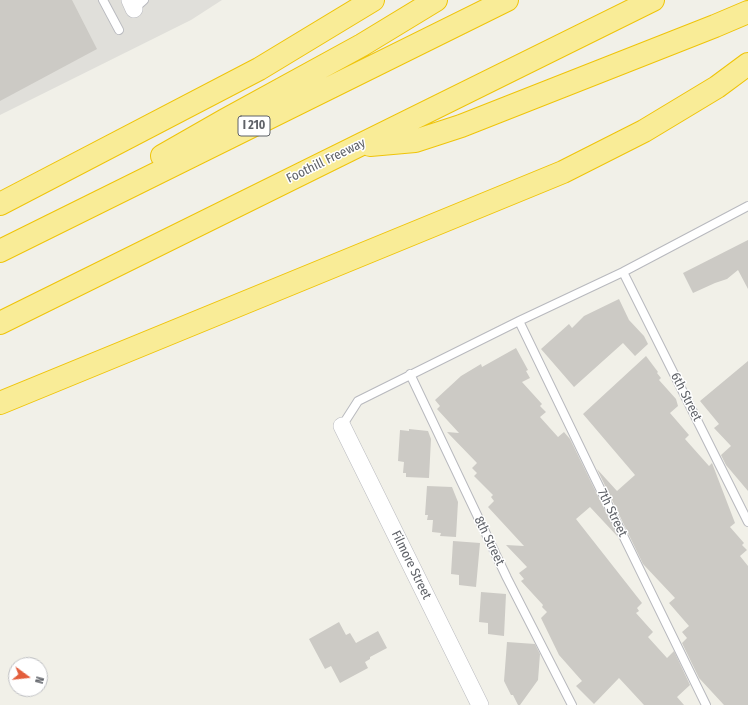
<!DOCTYPE html>
<html>
<head>
<meta charset="utf-8">
<style>
  body { margin:0 }
  #map { position:relative; width:748px; height:705px; overflow:hidden; background:#f1f0e8; font-family:"Fira Sans Condensed",sans-serif }
  canvas { display:block }
  .north { position:absolute; left:8px; top:657px; width:40px; height:40px; box-sizing:border-box; background:#fff; border:1px solid #bfc0c3; border-radius:50%; rotate:105deg; font-size:11px; font-weight:700; line-height:16px; text-align:center; color:#5f6268 }
  .north::after { content:''; display:block; margin:auto; width:14px; height:18px; background:#e35d3b; clip-path:polygon(50% 0,100% 100%,50% 72%,0 100%) }
</style>
</head>
<body>
<div id="map">
<canvas width="748" height="705"></canvas>
<div class="north">N</div>
</div>
<script>
const c = document.querySelector('canvas').getContext('2d');
c.lineJoin = 'round';
function paint(path, color) {
  c.fillStyle = color;
  c.fill(path, 'evenodd');
}
function shape(rows) {
  const path = new Path2D();
  for (const r of rows) {
    path.moveTo(r[0], r[1]);
    for (let i = 2; i < r.length; i += 2) path.lineTo(r[i], r[i + 1]);
  }
  return path;
}
function stroke(path, color, width, dash) {
  c.strokeStyle = color;
  c.lineWidth = width;
  c.lineCap = dash ? 'butt' : 'round';
  c.setLineDash(dash || []);
  c.stroke(path);
}
function write(font, color, halo, rows, align = 'center') {
  c.font = font + ' "Fira Sans Condensed",sans-serif';
  c.lineWidth = 3;
  c.setLineDash([]);
  c.textBaseline = 'middle';
  c.strokeStyle = halo;
  c.fillStyle = color;
  for (const [text, x, y, turn = 0] of rows) {
    c.save();
    c.translate(x, y);
    c.rotate((+turn || 0) * Math.PI / 180);
    c.textAlign = isNaN(turn) ? turn : align;
    if (halo) c.strokeText(text, 0, 0);
    c.fillText(text, 0, 0);
    c.restore();
  }
}
const industrial = shape([
  [0,0,222,0,191,20,0,115]
]);
const building = shape([
  [0,0,72,0,97,49,0,101],
  [748,240,748,289,738,270,727,279,715,283,693,293,683,273],
  [619,299,629,320,644,336,648,344,635,356,623,343,574,387,541,349,569,324,572,328,584,316],
  [516,348,528,370,526,371,530,378,522,382,542,404,540,406,546,412,540,417,558,437,564,432,570,439,618,537,590,507,576,519,642,603,637,608,639,611,636,613,653,632,648,637,667,658,674,651,690,685,677,697,684,705,644,705,619,678,594,704,576,686,582,681,559,655,541,618,547,612,542,607,543,605,521,581,524,579,519,573,527,567,506,545,524,546,488,507,494,501,491,497,493,495,474,476,477,473,472,468,477,463,447,432,459,433,437,409,440,406,435,400,461,376,481,364,482,367],
  [646,356,658,372,657,373,661,378,659,380,676,399,678,406,670,413,689,435,685,439,709,466,712,463,735,523,730,527,744,543,742,545,747,550,740,556,748,566,748,705,724,705,699,678,682,643,687,638,682,632,689,626,669,603,675,598,643,564,597,469,617,491,635,475,583,414],
  [748,361,748,491,726,465,721,455,731,446,714,428,719,424,700,401],
  [409,429,428,431,431,439,429,478,406,477,406,473,403,473,404,462,398,461,400,430,409,431],
  [427,486,452,487,458,502,456,537,440,536,441,533,432,532,433,520,427,520,428,515,425,515],
  [453,541,480,543,476,587,459,585,459,575,451,574],
  [481,592,506,594,504,636,488,634,488,623,479,622],
  [339,622,346,635,350,633,356,643,378,631,387,648,370,657,370,659,365,662,368,668,340,683,331,666,325,669,309,639],
  [507,642,535,644,540,654,538,680,520,705,518,705,513,695,511,695,504,681]
]);
const service = shape([
  [103,0,119,30],
  [134,9,144,0],
  [623,272,748,522],
  [519,321,593,474,706,705],
  [410,374,507,578,572,705],
  [342,426,358,401,519,321,623,272,748,206]
]);
const minor = shape([
  [130,0,134,9],
  [342,426,480,705]
]);
const motorway = shape([
  [370,145,415,141,461,126,715,26,748,12],
  [162,156,225,120,362,45,436,0],
  [0,204,259,69,373,0],
  [0,251,507,0],
  [0,323,653,0],
  [0,403,563,172,644,131,717,87,748,64]
]);
const shields = [
  [254,126,32]
];
const shieldNames = [
  ["I 210",254,126]
];
const streetNames = [
  ["Foothill Freeway",326,161,-26],
  ["6th Street",686,397,63],
  ["7th Street",612,513,64],
  ["8th Street",489,541,64],
  ["Filmore Street",411,565,64]
];
paint(industrial, '#e0dfda');
paint(building, '#cccac5');
stroke(service, '#b8b9be', 10);
stroke(minor, '#b8b9be', 18);
stroke(motorway, '#efc409', 24);
stroke(service, '#fff', 8);
stroke(minor, '#fff', 17);
stroke(motorway, '#f9ec97', 22);
for (const [x, y, w] of shields) {
  const box = new Path2D();
  box.roundRect(x - w / 2, y - 10, w, 20, 3);
  c.fillStyle = '#fff';
  c.fill(box);
  stroke(box, '#5f6268', 1);
}
write('bold 12px', '#5f6268', null, shieldNames);
write('13px', '#5f6268', '#fff', streetNames);
</script>
</body>
</html>
